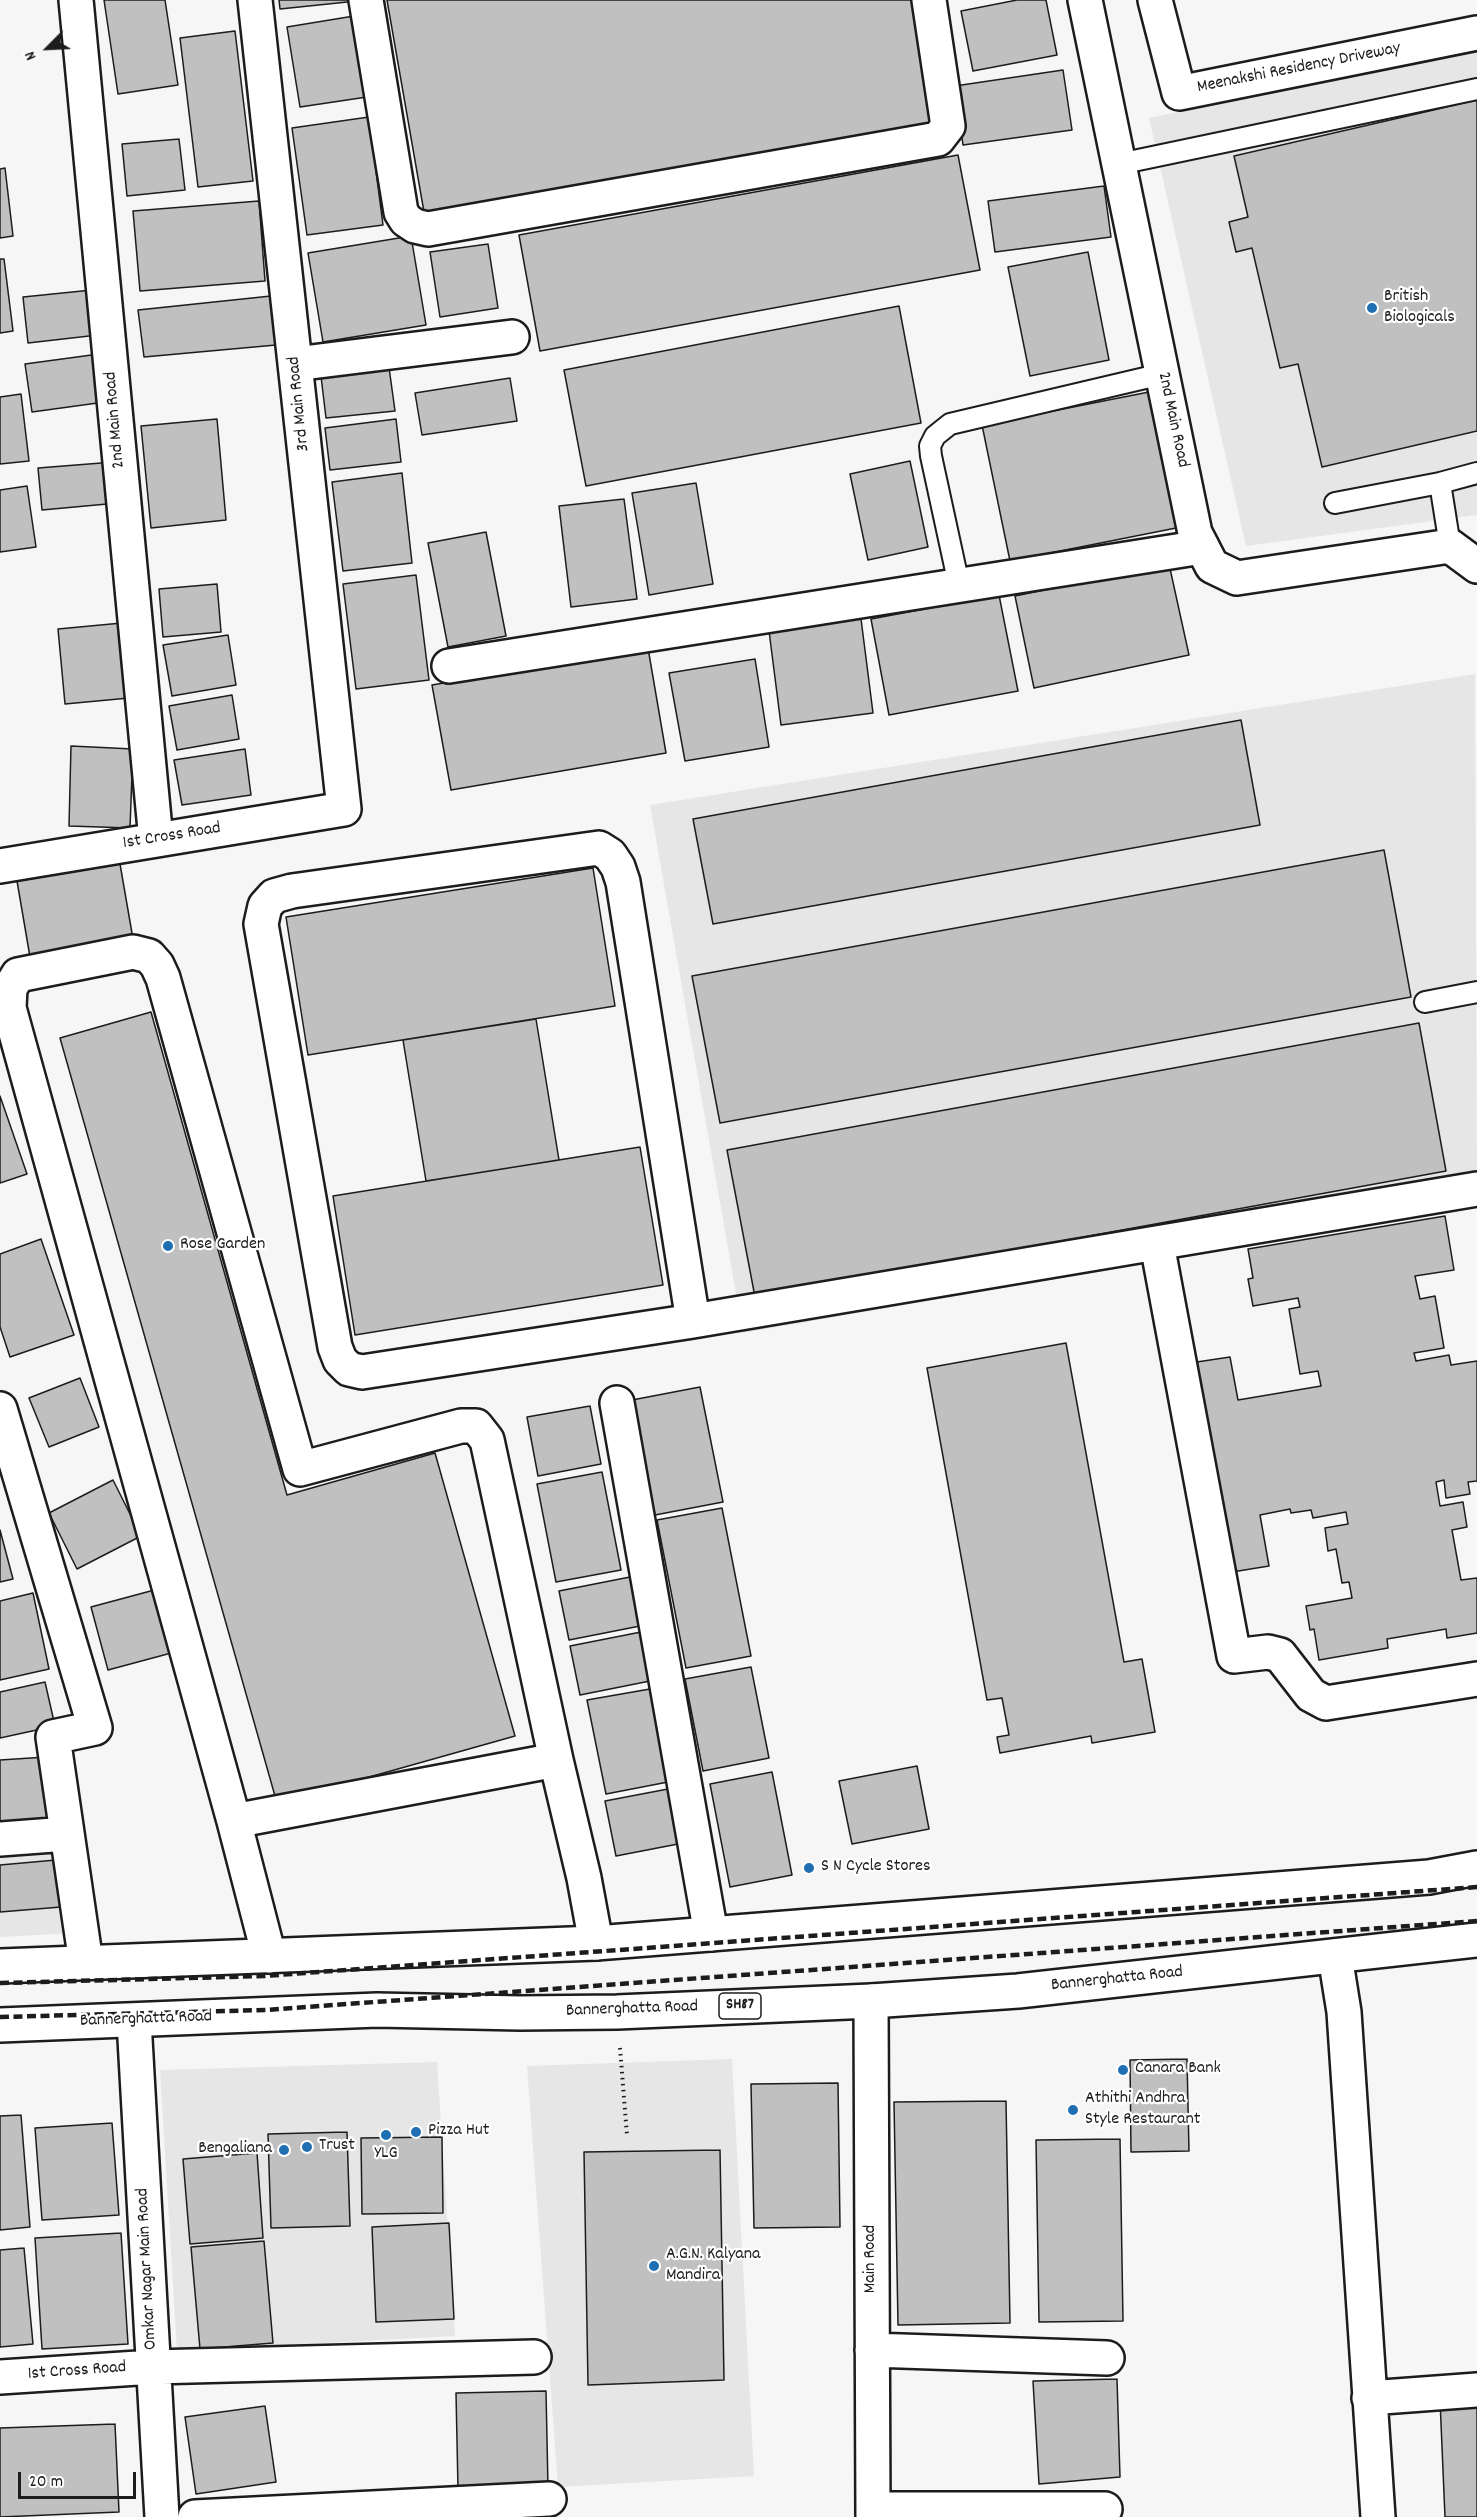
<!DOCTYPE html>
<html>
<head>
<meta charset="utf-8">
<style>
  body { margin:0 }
  #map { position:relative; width:1477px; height:2517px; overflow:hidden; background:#f6f6f6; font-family:Dekko,sans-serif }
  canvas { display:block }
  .north { position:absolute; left:18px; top:18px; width:60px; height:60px; -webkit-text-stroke:4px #fff; paint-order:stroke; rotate:246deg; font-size:16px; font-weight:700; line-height:24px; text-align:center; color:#1c1c1c }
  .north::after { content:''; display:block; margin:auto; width:21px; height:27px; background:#1c1c1c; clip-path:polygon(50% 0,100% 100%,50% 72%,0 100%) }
  .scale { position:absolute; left:18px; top:2472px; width:118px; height:27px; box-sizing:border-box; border:3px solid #1c1c1c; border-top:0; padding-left:8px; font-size:18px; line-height:21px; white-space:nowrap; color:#1c1c1c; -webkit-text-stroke:4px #fff; paint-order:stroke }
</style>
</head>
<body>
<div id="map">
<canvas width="1477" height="2517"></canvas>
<div class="north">N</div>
<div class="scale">20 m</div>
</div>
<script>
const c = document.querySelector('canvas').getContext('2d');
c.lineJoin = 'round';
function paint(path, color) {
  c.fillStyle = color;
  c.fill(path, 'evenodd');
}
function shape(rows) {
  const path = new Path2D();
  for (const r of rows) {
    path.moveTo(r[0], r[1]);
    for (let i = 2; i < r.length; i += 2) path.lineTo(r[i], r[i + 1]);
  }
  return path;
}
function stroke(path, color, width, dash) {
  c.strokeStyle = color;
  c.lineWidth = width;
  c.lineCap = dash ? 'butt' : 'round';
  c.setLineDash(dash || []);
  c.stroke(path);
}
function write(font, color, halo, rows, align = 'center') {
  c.font = font + ' Dekko,sans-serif';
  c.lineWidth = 4.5;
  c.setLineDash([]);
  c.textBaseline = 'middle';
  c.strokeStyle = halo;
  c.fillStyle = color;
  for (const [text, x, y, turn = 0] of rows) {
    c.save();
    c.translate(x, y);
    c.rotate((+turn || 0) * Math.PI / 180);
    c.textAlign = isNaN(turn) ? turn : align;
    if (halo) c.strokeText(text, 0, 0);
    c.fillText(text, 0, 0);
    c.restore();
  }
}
const built = shape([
  [1477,51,1477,515,1246,546,1149,118],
  [1475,674,1477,1206,743,1333,650,805],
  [56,1842,72,1933,0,1937,0,1846],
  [732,2059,754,2476,558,2487,527,2066],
  [437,2062,455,2336,177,2351,160,2070]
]);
const building = shape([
  [104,0,165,0,178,85,118,94,104,0],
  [279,0,357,0,357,1,280,9,279,0],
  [387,0,917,0,939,124,424,212,387,0],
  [1017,0,1046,0,1057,55,973,71,961,11,1017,0],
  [354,16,367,97,300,107,287,27,354,16],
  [235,31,253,181,198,187,180,38,235,31],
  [1063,70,1072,130,963,145,955,86,1063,70],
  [1477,100,1477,431,1322,467,1298,364,1280,368,1252,248,1236,252,1229,222,1248,217,1234,156,1477,100],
  [369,117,383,225,307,235,292,128,369,117],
  [179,139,185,190,127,196,122,144,179,139],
  [958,155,980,270,540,351,519,235,958,155],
  [5,168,13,236,0,238,0,169,5,168],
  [1104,186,1111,237,995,252,988,201,1104,186],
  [259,201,265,281,140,291,133,211,259,201],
  [411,236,426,325,323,342,308,253,411,236],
  [488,244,498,308,440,317,430,252,488,244],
  [1088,252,1109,360,1030,376,1008,267,1088,252],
  [0,259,4,259,13,331,0,333,0,259],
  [92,290,98,335,28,343,23,297,92,290],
  [271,296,276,345,144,357,138,310,271,296],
  [899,306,921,423,586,486,564,370,899,306],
  [99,354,105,402,32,412,25,364,99,354],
  [388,360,395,411,326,418,320,368,388,360],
  [510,378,517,421,422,435,415,393,510,378],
  [1149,392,1176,528,1010,561,982,425,1149,392],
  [21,394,29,461,0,464,0,397,21,394],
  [217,419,226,520,151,528,141,426,217,419],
  [396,419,401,462,330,470,325,428,396,419],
  [910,461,928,547,868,560,850,474,910,461],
  [114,462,118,503,42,510,38,468,114,462],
  [402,473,412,563,343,571,332,482,402,473],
  [696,483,713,584,649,595,632,493,696,483],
  [27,486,36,547,0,552,0,490,27,486],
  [624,499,637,599,571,607,559,506,624,499],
  [486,532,506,636,448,647,428,543,486,532],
  [1169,564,1189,655,1034,688,1015,596,1169,564],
  [416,575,429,680,356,689,343,584,416,575],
  [217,584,221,632,163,637,159,589,217,584],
  [999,595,1018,691,889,715,871,619,999,595],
  [860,611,873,713,781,725,768,623,860,611],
  [122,623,129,698,65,704,58,629,122,623],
  [228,635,236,685,172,696,163,645,228,635],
  [648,648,666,753,451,790,432,685,648,648],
  [755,659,769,747,685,761,669,673,755,659],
  [232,695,239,739,177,750,169,706,232,695],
  [1241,720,1260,825,713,924,693,819,1241,720],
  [71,746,133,749,130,828,69,826,71,746],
  [245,749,251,795,182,805,174,760,245,749],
  [1384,850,1411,997,720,1123,692,976,1384,850],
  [120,864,133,939,30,957,17,881,120,864],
  [593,868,615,1006,308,1055,286,917,593,868],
  [151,1012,287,1495,435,1453,515,1736,277,1803,60,1038,151,1012],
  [536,1019,559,1160,426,1181,403,1040,536,1019],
  [1419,1023,1446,1171,755,1297,727,1150,1419,1023],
  [0,1096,27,1174,0,1183,0,1096],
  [640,1147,663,1285,355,1335,333,1196,640,1147],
  [1445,1216,1454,1270,1415,1276,1420,1299,1435,1296,1444,1348,1414,1353,1416,1361,1449,1355,1451,1365,1477,1361,1477,1481,1468,1482,1470,1494,1446,1498,1444,1480,1436,1482,1440,1506,1463,1502,1467,1527,1452,1530,1461,1580,1477,1578,1477,1633,1447,1638,1446,1629,1387,1639,1388,1648,1319,1660,1314,1629,1310,1630,1306,1606,1352,1598,1349,1582,1342,1583,1336,1549,1328,1551,1325,1528,1348,1524,1346,1512,1313,1518,1311,1510,1291,1513,1290,1509,1260,1515,1269,1566,1226,1573,1190,1363,1230,1357,1238,1400,1321,1386,1318,1371,1300,1374,1289,1309,1300,1307,1298,1298,1253,1306,1248,1279,1253,1278,1248,1249,1445,1216],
  [41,1239,74,1335,10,1357,0,1327,0,1254,41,1239],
  [1066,1343,1124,1662,1142,1659,1155,1732,1092,1743,1091,1736,1000,1753,997,1737,1009,1735,1002,1698,987,1700,927,1368,1066,1343],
  [80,1378,99,1427,49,1447,29,1398,80,1378],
  [700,1387,723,1502,655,1515,632,1400,700,1387],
  [590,1406,601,1464,538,1476,527,1417,590,1406],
  [602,1472,621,1570,556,1582,537,1484,602,1472],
  [113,1480,141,1536,77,1569,49,1513,113,1480],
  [722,1508,751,1656,686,1668,657,1520,722,1508],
  [0,1530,13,1579,0,1582,0,1530],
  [630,1577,640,1626,569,1640,559,1591,630,1577],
  [158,1589,175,1652,108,1670,91,1607,158,1589],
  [33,1593,49,1669,0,1680,0,1601,33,1593],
  [641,1632,650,1681,580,1695,570,1646,641,1632],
  [751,1667,769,1758,703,1771,685,1679,751,1667],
  [45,1682,55,1726,0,1738,0,1692,45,1682],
  [650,1689,668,1782,606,1794,587,1700,650,1689],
  [46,1757,51,1820,0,1824,0,1760,46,1757],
  [917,1766,929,1829,852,1844,839,1781,917,1766],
  [772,1772,792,1875,730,1887,710,1784,772,1772],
  [668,1789,678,1844,616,1856,605,1801,668,1789],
  [56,1860,61,1907,0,1912,0,1865,56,1860],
  [1187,2059,1189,2151,1131,2152,1130,2060,1187,2059],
  [838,2083,840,2227,754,2228,751,2084,838,2083],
  [1006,2101,1010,2323,898,2325,894,2102,1006,2101],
  [21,2115,30,2227,0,2230,0,2116,21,2115],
  [112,2123,119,2215,42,2220,35,2128,112,2123],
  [347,2132,350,2226,271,2228,268,2134,347,2132],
  [442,2137,443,2213,362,2214,361,2138,442,2137],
  [1120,2139,1123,2321,1039,2322,1036,2140,1120,2139],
  [720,2150,724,2380,588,2385,584,2152,720,2150],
  [257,2153,263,2238,190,2244,183,2159,257,2153],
  [449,2223,454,2319,376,2322,372,2227,449,2223],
  [121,2233,128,2344,42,2349,35,2238,121,2233],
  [264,2241,273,2343,200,2349,191,2247,264,2241],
  [24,2248,33,2344,0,2347,0,2250,24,2248],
  [1117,2379,1120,2477,1039,2484,1033,2381,1117,2379],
  [546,2391,548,2488,458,2489,456,2393,546,2391],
  [1477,2398,1477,2517,1445,2517,1440,2400,1477,2398],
  [265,2406,276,2482,196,2494,185,2417,265,2406],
  [115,2424,119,2512,0,2517,0,2428,115,2424]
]);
const path = shape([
  [620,2048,627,2135]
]);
const lane = shape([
  [1119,164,1477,89],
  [1440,483,1450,546],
  [1335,503,1440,483,1477,473],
  [959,585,931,456,930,446,935,436,950,424,1162,374],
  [1425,1002,1477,992]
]);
const street = shape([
  [76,0,156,840],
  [366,0,401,212,406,220,415,226,428,229,938,139,948,126,929,0],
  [1155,0,1179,93,1477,33],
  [295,364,512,337],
  [449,666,1202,547],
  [0,866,344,809,255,0],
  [1157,1244,1234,1656,1268,1652,1280,1655,1311,1695,1326,1703,1477,1679],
  [693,1321,623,882,618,867,610,855,599,848,292,891,274,896,265,906,261,924,335,1347,340,1360,349,1369,362,1372,693,1321,1477,1189],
  [617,1403,711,1934],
  [0,1409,95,1728,53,1737,86,1963],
  [234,1821,556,1760],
  [0,1839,67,1834],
  [269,1956,234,1821,9,1008,10,988,18,975,133,952,149,956,157,965,163,978,300,1469,461,1426,476,1426,487,1440,556,1760,584,1878,596,1943],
  [1335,1956,1344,2012,1378,2517],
  [871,2001,873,2517],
  [134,2021,162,2517],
  [872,2350,1107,2358],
  [0,2377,153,2367,534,2357],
  [1369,2398,1477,2390],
  [873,2509,1105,2509],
  [195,2517,549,2499]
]);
const secondary = shape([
  [1085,0,1195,533,1212,566,1237,578,1450,546,1477,566]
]);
const primary = shape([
  [0,1966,596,1943,1429,1877,1477,1868],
  [0,2025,377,2010,520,2013,617,2012,871,2001,1018,1991,1477,1940]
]);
const rail = shape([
  [0,1983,264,1976,1477,1887],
  [0,2017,266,2010,1477,1921]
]);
const markers = [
  [1372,308,6,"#1f6fb2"],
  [168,1246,6,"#1f6fb2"],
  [809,1868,6,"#1f6fb2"],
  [1123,2070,6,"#1f6fb2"],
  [1073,2110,6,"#1f6fb2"],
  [416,2132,6,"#1f6fb2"],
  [386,2135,6,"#1f6fb2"],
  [307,2147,6,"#1f6fb2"],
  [284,2150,6,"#1f6fb2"],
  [654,2266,6,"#1f6fb2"]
];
const shields = [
  [740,2006,42]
];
const shieldNames = [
  ["SH87",740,2006]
];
const streetNames = [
  ["Meenakshi Residency Driveway",1299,69,-11],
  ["3rd Main Road",300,404,-96],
  ["2nd Main Road",116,420,-95],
  ["2nd Main Road",1172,420,78],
  ["1st Cross Road",172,837,-9],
  ["Bannerghatta Road",1117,1980,-6],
  ["Bannerghatta Road",632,2010,-2],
  ["Bannerghatta Road",146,2020,-2],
  ["Main Road",872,2259,-90],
  ["Omkar Nagar Main Road",148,2269,-93],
  ["1st Cross Road",77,2372,-4]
];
const poiNames = [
  ["British",1384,298],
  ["Biologicals",1384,319],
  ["Rose Garden",180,1246],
  ["S N Cycle Stores",821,1868],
  ["Canara Bank",1135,2070],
  ["Athithi Andhra",1085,2100],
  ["Style Restaurant",1085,2121],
  ["Pizza Hut",428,2132],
  ["Trust",319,2147],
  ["Bengaliana",272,2150,"right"],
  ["YLG",386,2155,"center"],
  ["A.G.N. Kalyana",666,2256],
  ["Mandira",666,2277]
];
paint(built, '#e6e6e6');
paint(building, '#c0c0c0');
stroke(building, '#1c1c1c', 1.5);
stroke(lane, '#1c1c1c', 24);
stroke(street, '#1c1c1c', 38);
stroke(secondary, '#1c1c1c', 38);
stroke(primary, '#1c1c1c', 38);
stroke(path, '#1c1c1c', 4, [1.5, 4.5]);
stroke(lane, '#fff', 20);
stroke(street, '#fff', 33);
stroke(secondary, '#fff', 33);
stroke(primary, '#fff', 33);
stroke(rail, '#1c1c1c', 4.5, [9, 4.5]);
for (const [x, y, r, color] of markers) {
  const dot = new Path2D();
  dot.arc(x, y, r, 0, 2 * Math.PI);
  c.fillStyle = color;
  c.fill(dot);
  stroke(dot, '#fff', 2);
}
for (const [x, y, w] of shields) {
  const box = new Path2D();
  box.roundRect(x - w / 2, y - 13, w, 26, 4.5);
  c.fillStyle = '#fff';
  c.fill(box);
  stroke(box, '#1c1c1c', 1.5);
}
write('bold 16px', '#1c1c1c', null, shieldNames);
write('18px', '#1c1c1c', '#fff', streetNames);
write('18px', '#1c1c1c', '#fff', poiNames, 'left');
</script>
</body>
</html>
